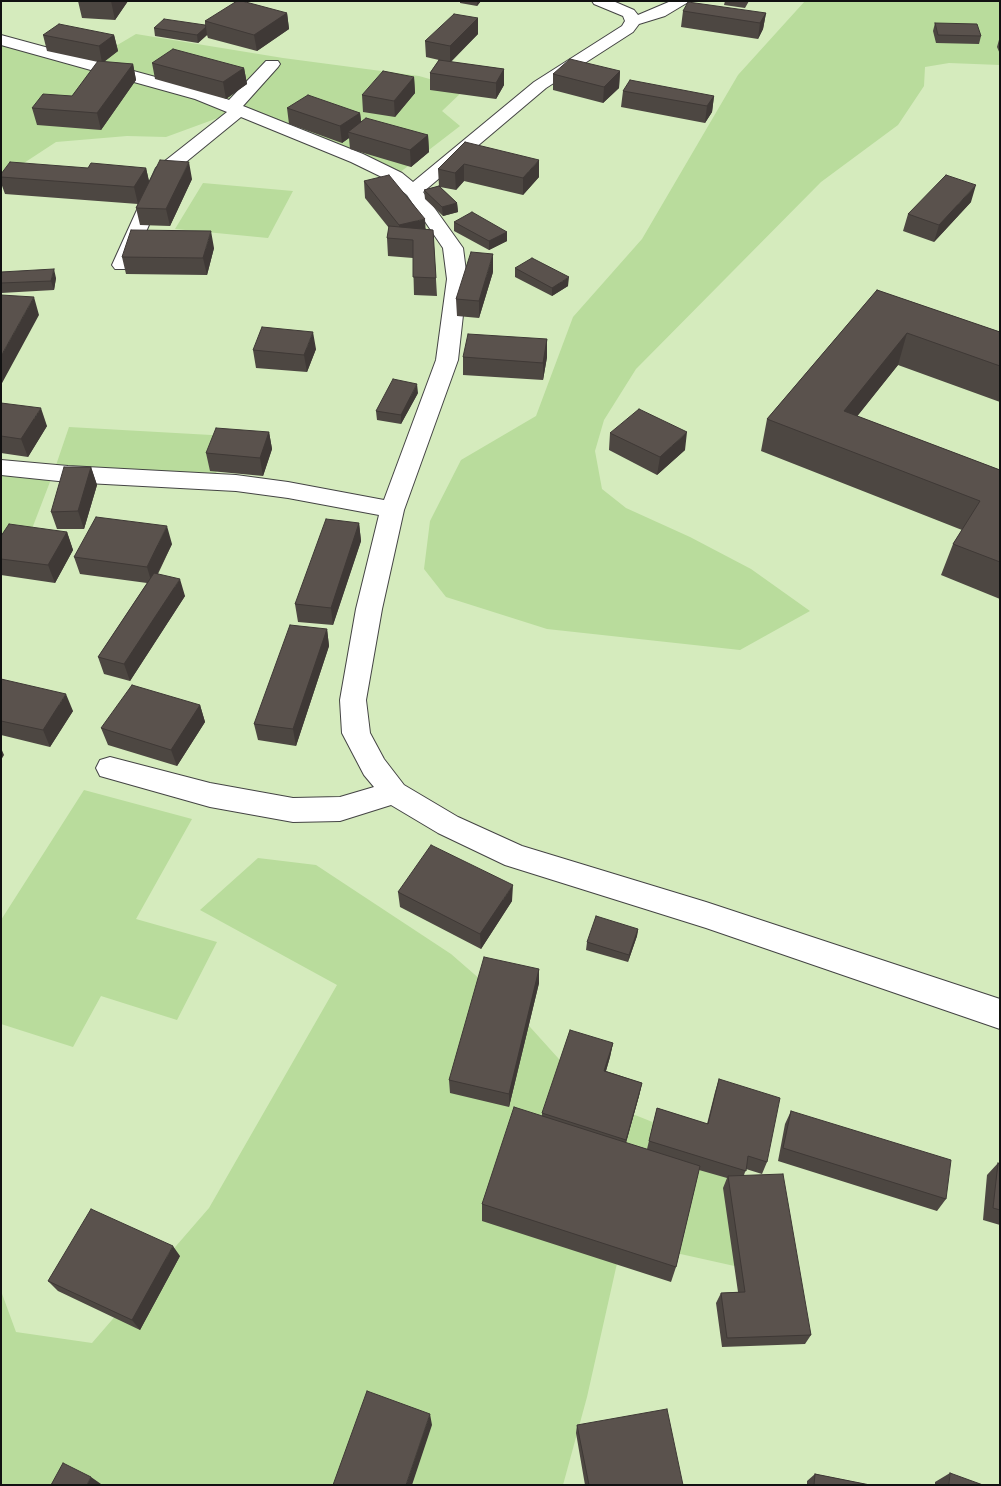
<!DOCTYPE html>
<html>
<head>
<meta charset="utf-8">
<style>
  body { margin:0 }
  #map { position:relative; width:1001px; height:1486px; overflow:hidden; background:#fffdf5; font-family:Literata,serif }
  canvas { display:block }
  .frame { position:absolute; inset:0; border:2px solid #111; pointer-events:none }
</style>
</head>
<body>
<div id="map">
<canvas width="1001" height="1486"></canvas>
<div class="frame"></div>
</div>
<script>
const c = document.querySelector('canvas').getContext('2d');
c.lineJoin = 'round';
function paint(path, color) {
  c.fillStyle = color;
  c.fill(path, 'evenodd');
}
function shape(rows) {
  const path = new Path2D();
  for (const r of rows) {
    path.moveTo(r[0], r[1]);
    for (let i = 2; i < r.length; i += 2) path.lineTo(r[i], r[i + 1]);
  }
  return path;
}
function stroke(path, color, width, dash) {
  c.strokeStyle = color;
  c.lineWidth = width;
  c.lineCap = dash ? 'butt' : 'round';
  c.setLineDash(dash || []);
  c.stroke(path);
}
const green = shape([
  [1,1,1000,1,1000,1485,1,1485]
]);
const forest = shape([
  [805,1,1000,1,1000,65,949,63,925,67,924,86,898,125,821,182,636,369,604,420,595,451,602,489,626,508,690,537,751,569,810,611,740,650,547,629,446,597,424,569,430,521,461,460,536,416,573,317,642,239,738,75],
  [136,34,283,58,419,76,465,89,442,111,460,126,399,173,306,144,237,111,166,137,127,136,56,142,1,178,1,42,87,63],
  [203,183,293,191,268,238,175,229],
  [69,427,229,436,213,482,53,474,20,560,1,560,1,468,53,474],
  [84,790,192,819,136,919,217,942,177,1020,101,996,73,1047,1,1024,1,920],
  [258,858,316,865,451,954,512,1007,595,1099,735,1155,766,1273,622,1241,587,1397,563,1485,1,1485,1,1291,16,1332,92,1343,209,1208,337,985,200,910]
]);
const minor = shape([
  [592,1,613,1,634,10,638,15,671,1,690,1,665,16,639,24,633,32,546,88,423,192,463,248,467,279,458,360,404,510,382,609,366,700,370,733,384,759,404,785,458,817,522,846,706,902,1000,999,1000,1029,706,928,505,865,438,833,391,805,340,821,293,822,210,807,100,776,96,768,100,760,110,757,210,783,293,798,340,797,374,787,364,775,342,733,340,700,356,609,379,515,288,498,236,491,68,482,1,475,1,460,68,466,236,475,288,482,384,500,436,360,447,279,443,248,407,195,390,181,351,162,241,117,170,175,132,265,129,269,115,269,112,265,156,168,227,112,195,99,1,45,1,35,207,91,229,100,266,61,278,61,280,64,278,67,243,106,363,154,402,173,413,182,534,82,622,26,625,21,623,16,594,4,592,1]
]);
const wall = shape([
  [78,1,128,1,115,20,82,18],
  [460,1,481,1,477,6,460,3],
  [725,1,749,1,745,8,724,5],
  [683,11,766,13,763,29,758,39,681,27],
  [287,13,289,29,257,51,208,38,207,35,198,43,155,36,154,28,205,25,205,21],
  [935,23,981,36,979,44,936,43,933,31],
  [478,34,451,62,504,69,504,85,496,99,430,90,430,73,439,60,426,57,425,41],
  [43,35,114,35,118,51,104,62,133,64,136,80,101,130,37,125,32,108,72,96,98,62,47,51],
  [1000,36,1000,54,997,47],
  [152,63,244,68,247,84,226,99,155,79],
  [620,71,619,88,603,103,553,90,553,74],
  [414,77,415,93,395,117,363,112,362,95],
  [623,91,714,96,712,112,705,123,621,107],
  [287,108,360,113,361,122,428,135,429,152,411,167,350,149,349,138,342,143,289,124],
  [465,142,539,177,523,195,464,181,456,190,440,187,457,203,458,212,443,216,425,199,424,190,439,186,438,169],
  [88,168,146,168,149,182,192,179,170,226,140,225,136,208,138,204,5,194,1,183,1,174],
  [364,181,426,229,433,230,437,296,414,295,413,258,388,256,387,238,389,228,365,198],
  [971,202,934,242,903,231,908,214],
  [454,222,507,232,507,241,489,250,454,231],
  [214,248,207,275,126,274,122,257],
  [515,268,568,286,552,296,515,277],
  [1,272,56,278,54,290,1,293],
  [493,272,479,318,457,316,456,299],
  [877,290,1000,332,1000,402,898,365,857,416,1000,470,1000,599,941,575,953,544,962,530,761,451,767,419],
  [547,339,547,357,543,380,463,375,463,357],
  [316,349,307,372,256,368,253,350],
  [418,393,401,424,377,420,376,411],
  [1,403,47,426,28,457,1,453],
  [269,432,272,449,263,476,210,471,206,453],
  [610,433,685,450,657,475,609,450],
  [91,467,97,485,84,529,57,529,51,512],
  [359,523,361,541,333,625,298,622,295,604],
  [67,532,73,550,55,583,1,575,1,536],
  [172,544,158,574,185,596,130,681,104,674,98,657,147,583,80,574,74,557],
  [327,629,329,646,296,746,258,740,254,724],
  [1,679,73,711,50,747,1,735],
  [200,705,205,722,177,766,108,745,101,728],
  [398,892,512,901,481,949,400,907],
  [638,929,637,936,628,962,586,950,587,942],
  [539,969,539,983,509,1107,450,1093,449,1080],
  [613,1043,610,1057,606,1071,642,1083,639,1096,626,1143,647,1149,657,1108,707,1124,715,1092,719,1079,767,1162,762,1174,746,1169,744,1175,811,1335,805,1344,722,1347,716,1303,721,1293,738,1292,723,1188,727,1178,699,1170,676,1267,671,1282,482,1221,482,1204,542,1116,542,1113],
  [791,1111,946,1199,937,1211,778,1161,785,1124],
  [998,1163,1000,1164,1000,1225,983,1220,987,1175],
  [180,1256,140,1330,58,1291,48,1281],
  [577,1425,683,1485,585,1485,576,1433],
  [950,1473,949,1485,935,1485,935,1482],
  [815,1474,870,1485,807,1485,807,1481]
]);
const shadedWall = shape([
  [111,1,128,1,115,20],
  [477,1,481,1,477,6],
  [287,13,289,29,257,51,254,35],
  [766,13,763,29,758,39,760,23],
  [478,18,478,34,450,62,450,46],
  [206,27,207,35,198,43,197,35],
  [114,35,118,51,102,63,99,46],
  [133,64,136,80,101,130,97,113],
  [244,68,247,84,226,99,223,82],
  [504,69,504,85,496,99,496,83],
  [620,71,619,88,603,103,604,87],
  [414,77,415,93,395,117,394,101],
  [714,96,712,112,705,123,707,106],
  [360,113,362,129,348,132,349,138,342,143,340,126],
  [428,135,429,152,411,167,410,150],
  [539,160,539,177,523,195,523,178],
  [189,162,192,179,170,226,166,209],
  [464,164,464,181,456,190,455,173],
  [146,168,150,185,138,204,134,187],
  [976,185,971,202,934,242,939,225],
  [457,203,458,212,443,216,442,207],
  [425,219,426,236,400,239,399,225],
  [211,231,214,248,207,275,203,258],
  [507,232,507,241,489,250,489,241],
  [493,254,493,272,479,318,479,301],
  [54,269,56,278,54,290,51,281],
  [569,277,568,286,552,296,552,288],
  [34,297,39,315,1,385,1,356],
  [313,332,316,349,307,372,304,355],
  [907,333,898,365,836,443,844,411],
  [547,339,547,357,543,380,543,363],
  [417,384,418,393,401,424,401,415],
  [41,408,47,426,28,457,21,439],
  [269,432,272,449,263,476,260,458],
  [687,432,685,450,657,475,660,457],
  [91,467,97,485,84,529,78,511],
  [359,523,361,541,333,625,331,608],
  [167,526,172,544,152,584,147,567],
  [67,532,73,550,55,583,48,565],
  [180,579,185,596,130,681,124,664],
  [327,629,329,646,296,746,293,729],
  [66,694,73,711,50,747,43,730],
  [200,705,205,722,177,766,171,750],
  [1,748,4,755,1,760],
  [513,885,512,901,481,949,480,934],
  [638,929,637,936,628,962,629,955],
  [539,969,539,983,509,1107,509,1094],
  [613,1043,610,1057,602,1084,604,1071],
  [642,1083,639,1096,623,1153,626,1140],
  [173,1246,180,1256,140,1330,132,1320],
  [430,1414,432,1425,412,1485,406,1485],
  [91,1477,101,1484,100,1485,87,1485]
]);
const building = shape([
  [237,1,242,1,287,13,254,35,205,21,237,1],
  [688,2,766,13,760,23,683,11,688,2],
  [454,14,478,18,450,46,425,41,454,14],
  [164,19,205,25,206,27,197,35,154,28,164,19],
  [935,23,977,24,981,36,938,35,935,23],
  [59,24,114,35,99,46,43,35,59,24],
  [173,49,244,68,223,82,152,63,173,49],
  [570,59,620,71,604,87,553,74,570,59],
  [439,60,504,69,496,83,430,73,439,60],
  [98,61,133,64,97,113,32,108,43,94,72,96,98,61],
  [383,71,414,77,394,101,362,95,383,71],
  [630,80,714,96,707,106,623,91,630,80],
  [308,95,360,113,340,126,287,108,308,95],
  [366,118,428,135,410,150,348,132,366,118],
  [465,142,539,160,523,178,464,164,455,173,438,169,465,142],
  [160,160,189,162,166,209,136,208,160,160],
  [10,162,88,168,91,163,146,168,134,187,1,177,1,174,10,162],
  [389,175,425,219,399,225,364,181,389,175],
  [946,175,976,185,939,225,908,214,946,175],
  [439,186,457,203,442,207,424,190,439,186],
  [472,212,507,232,489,241,454,222,472,212],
  [389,226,433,230,436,278,413,277,413,240,387,238,389,226],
  [131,230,211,231,203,258,122,257,131,230],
  [471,252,493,254,479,301,456,299,471,252],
  [532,258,569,277,552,288,515,268,532,258],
  [54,269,51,281,1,283,1,272,54,269],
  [877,290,1000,332,1000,366,907,333,844,411,1000,470,1000,562,953,544,980,501,767,419,877,290],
  [1,295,34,297,1,356,1,295],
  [262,327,313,332,304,355,253,350,262,327],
  [468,334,547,339,543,363,463,357,468,334],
  [393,379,417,384,401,415,376,411,393,379],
  [1,403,41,408,21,439,1,436,1,403],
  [639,409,687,432,660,457,610,433,639,409],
  [216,428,269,432,260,458,206,453,216,428],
  [64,467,91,467,78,511,51,512,64,467],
  [96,517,167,526,147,567,74,557,96,517],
  [326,519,359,523,331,608,295,604,326,519],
  [9,524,67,532,48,565,1,559,1,536,9,524],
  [154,573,180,579,124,664,98,657,154,573],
  [290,625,327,629,293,729,254,724,290,625],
  [1,679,66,694,43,730,1,721,1,679],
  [132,685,200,705,171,750,101,728,132,685],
  [431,845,513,885,480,934,398,892,431,845],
  [596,916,638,929,629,955,587,942,596,916],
  [484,957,539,969,509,1094,449,1080,484,957],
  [570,1030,613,1043,604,1071,642,1083,626,1140,542,1113,570,1030],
  [719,1079,780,1098,767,1162,748,1156,746,1171,649,1141,657,1108,708,1124,719,1079],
  [514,1107,700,1166,676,1267,482,1204,514,1107],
  [791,1111,951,1160,946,1199,783,1148,791,1111],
  [998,1163,1000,1164,1000,1210,993,1208,998,1163],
  [783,1174,811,1335,727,1338,721,1293,745,1292,728,1176,783,1174],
  [91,1209,173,1246,132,1320,48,1281,91,1209],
  [367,1391,430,1414,406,1485,333,1485,367,1391],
  [667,1409,683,1485,589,1485,577,1425,667,1409],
  [63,1463,91,1477,87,1485,51,1485,63,1463],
  [950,1473,983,1485,949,1485,950,1473],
  [815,1474,870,1485,814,1485,815,1474]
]);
paint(green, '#d5ebbd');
paint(forest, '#b9dc9c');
stroke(minor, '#444', 2);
paint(minor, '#fff');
paint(wall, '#4d4742');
paint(shadedWall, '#3f3936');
paint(building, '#5a524d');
stroke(building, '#3f3936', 1);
</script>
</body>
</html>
